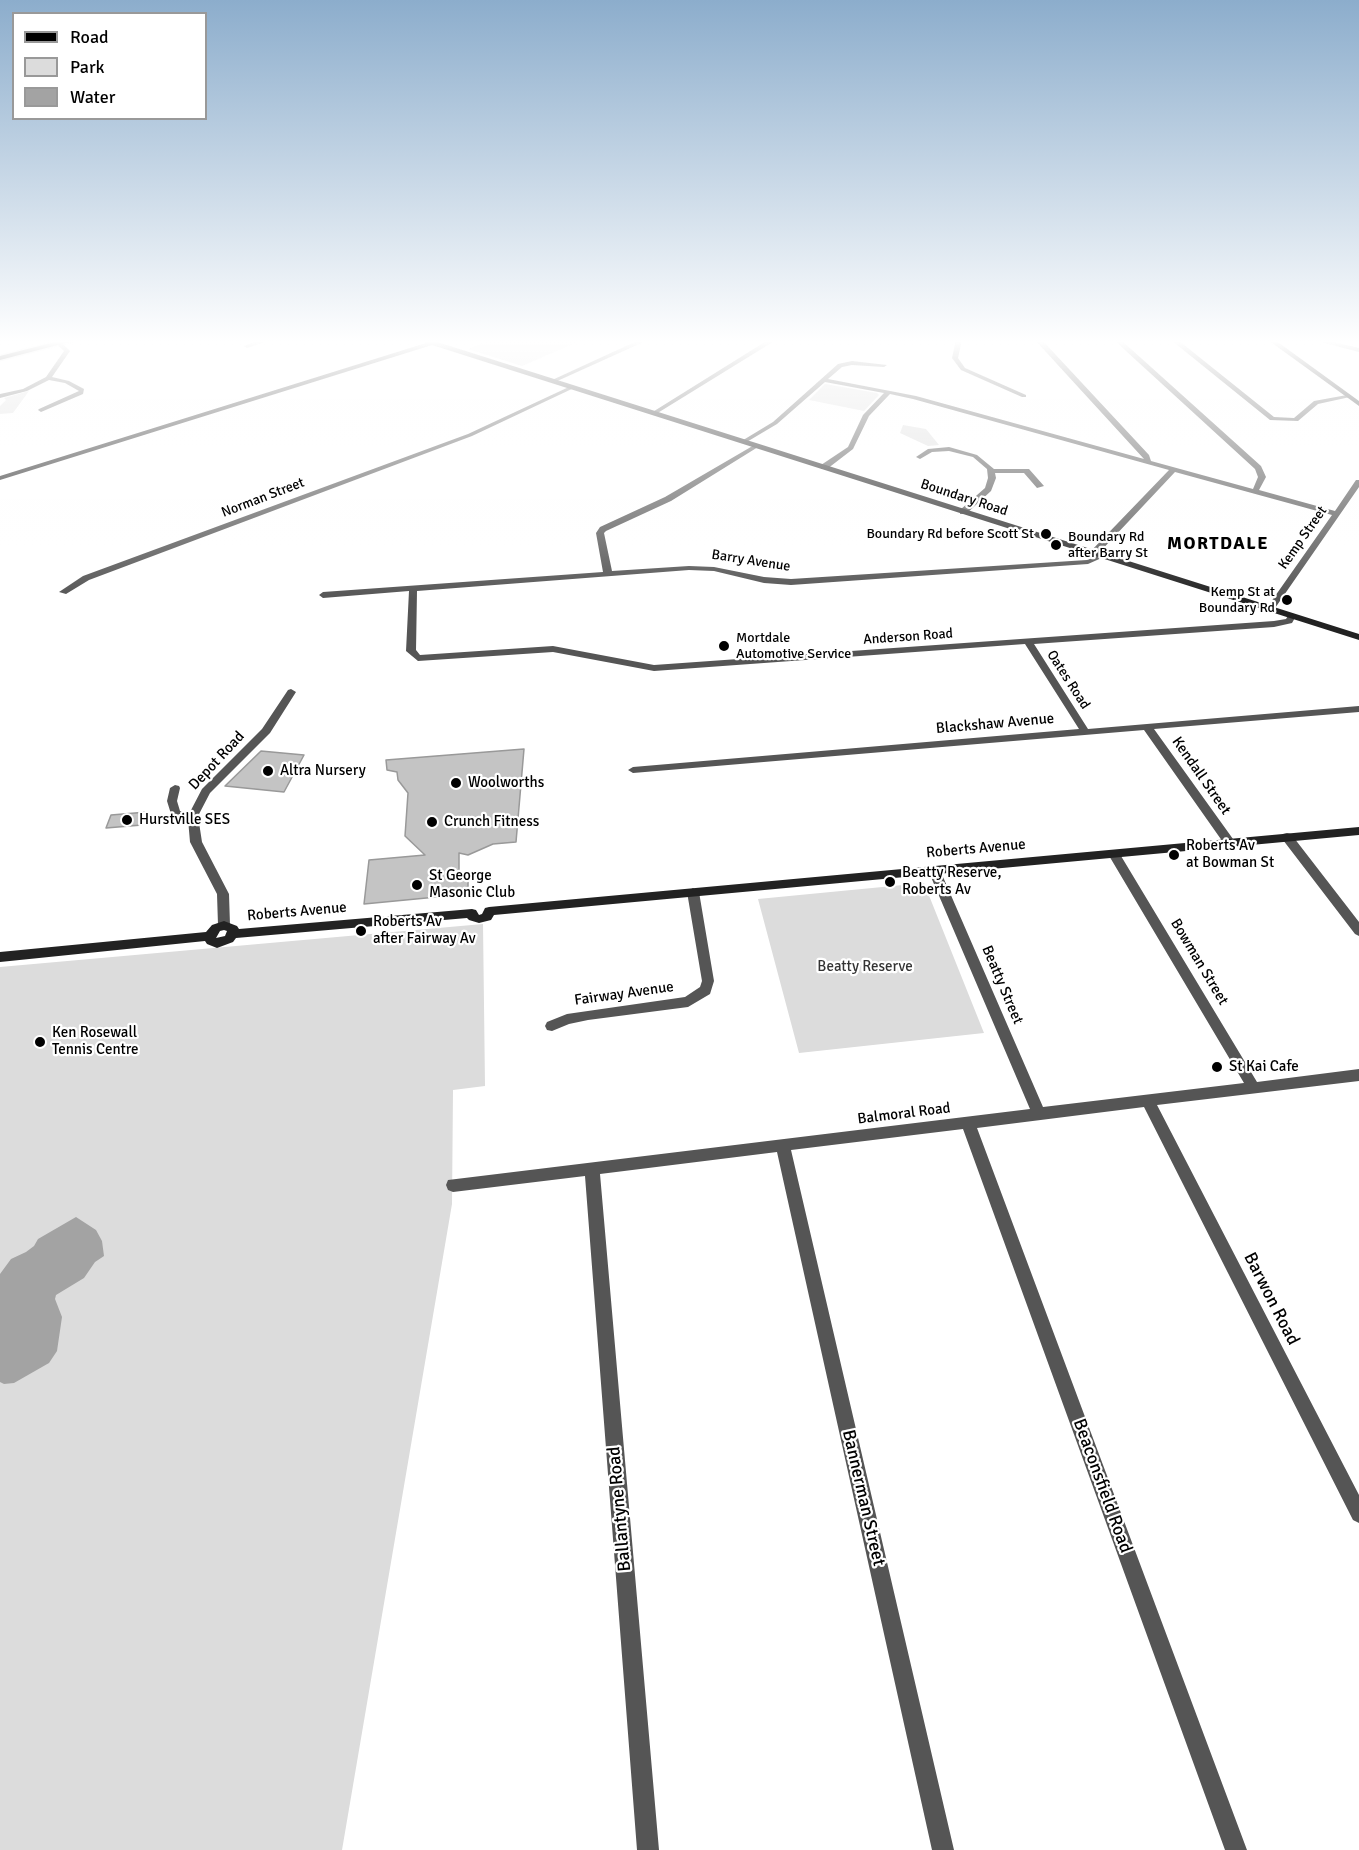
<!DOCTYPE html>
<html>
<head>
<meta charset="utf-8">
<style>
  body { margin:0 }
  #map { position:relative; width:1359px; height:1850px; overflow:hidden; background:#fff; font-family:Signika,sans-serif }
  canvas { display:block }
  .legend { position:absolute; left:12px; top:12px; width:195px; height:108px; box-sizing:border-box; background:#fff; border:2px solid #999; margin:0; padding:8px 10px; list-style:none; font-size:18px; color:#000 }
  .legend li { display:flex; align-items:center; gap:12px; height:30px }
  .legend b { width:30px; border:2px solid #999 }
</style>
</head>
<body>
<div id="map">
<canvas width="1359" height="1850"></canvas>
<ul class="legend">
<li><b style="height:8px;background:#000"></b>Road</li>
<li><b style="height:16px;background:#dcdcdc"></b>Park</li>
<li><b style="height:16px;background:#a3a3a3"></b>Water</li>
</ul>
</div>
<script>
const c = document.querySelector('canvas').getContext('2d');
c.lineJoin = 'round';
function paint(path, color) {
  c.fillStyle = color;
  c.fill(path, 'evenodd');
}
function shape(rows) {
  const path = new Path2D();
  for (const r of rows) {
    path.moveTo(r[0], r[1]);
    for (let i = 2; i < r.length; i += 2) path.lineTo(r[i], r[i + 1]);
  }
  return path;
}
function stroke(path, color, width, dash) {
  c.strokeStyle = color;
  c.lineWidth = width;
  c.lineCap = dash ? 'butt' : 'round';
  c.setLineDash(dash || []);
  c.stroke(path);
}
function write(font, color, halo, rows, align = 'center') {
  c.font = font + ' Signika,sans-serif';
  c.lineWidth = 4.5;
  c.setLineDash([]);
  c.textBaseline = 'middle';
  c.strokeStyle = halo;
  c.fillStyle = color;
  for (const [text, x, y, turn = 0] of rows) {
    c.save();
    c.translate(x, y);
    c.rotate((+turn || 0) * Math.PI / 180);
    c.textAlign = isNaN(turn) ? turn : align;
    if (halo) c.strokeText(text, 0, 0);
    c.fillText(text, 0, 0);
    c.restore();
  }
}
const green = shape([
  [491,340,582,340,522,366,468,349],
  [825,384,877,393,879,395,864,411,809,400],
  [29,391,13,413,0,414,0,406,6,400,4,398],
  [903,425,926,429,939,445,928,446,900,433],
  [924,883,984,1033,799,1053,758,899],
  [483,924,485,1086,453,1090,452,1204,342,1850,0,1850,0,967]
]);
const water = shape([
  [76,1217,96,1230,102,1241,104,1256,95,1262,84,1278,56,1295,55,1299,62,1317,57,1351,49,1363,14,1383,4,1384,0,1382,0,1274,11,1259,26,1252,34,1246,38,1239]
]);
const building = shape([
  [524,749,516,842,493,844,468,855,459,853,459,875,468,874,468,894,364,904,369,860,425,855,405,836,408,793,398,780,397,772,387,770,386,760,524,749],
  [261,751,304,755,284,792,225,786,261,751],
  [147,812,142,825,106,828,111,815,147,812]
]);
const street = shape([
  [59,340,70,351,52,377,69,381,84,389,83,394,41,412,38,410,39,409,79,391,65,383,49,380,27,391,0,398,0,394,23,389,46,377,64,351,53,341,59,340],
  [260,340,271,340,247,348,244,346,260,340],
  [639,340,648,340,555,382,550,381,639,340],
  [768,340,776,340,656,414,651,413,768,340],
  [956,340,962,340,958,358,965,368,1026,395,1026,397,1022,397,961,370,952,358,956,340],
  [1035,340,1042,340,1149,455,1151,461,1253,489,1258,477,1255,469,1114,340,1121,340,1261,466,1266,477,1259,490,1335,511,1356,480,1359,480,1359,487,1273,611,1266,609,1332,515,1175,472,1097,555,1091,555,1091,551,1169,470,913,399,890,394,869,416,853,449,827,469,821,469,821,465,848,447,863,415,884,393,825,382,777,424,745,443,740,442,773,422,838,364,852,361,887,365,884,367,852,365,842,367,828,379,916,396,1144,459,1035,340],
  [1171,340,1178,340,1274,417,1294,418,1314,401,1347,395,1350,397,1318,404,1298,421,1270,420,1171,340],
  [1313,340,1325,340,1359,348,1359,352,1313,340],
  [571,386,576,387,472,436,89,580,66,594,59,592,83,576,468,434,571,386],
  [756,444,758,445,758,447,671,501,606,531,604,533,612,571,689,566,714,567,764,577,791,579,1087,560,1102,554,1106,556,1088,564,791,585,764,583,714,571,689,570,417,591,416,650,420,655,553,646,654,665,1274,621,1286,619,1289,614,1292,613,1296,616,1292,623,1274,627,1034,644,1088,729,1359,706,1359,712,1154,729,1233,839,1235,842,1233,845,1229,846,1225,845,1144,730,633,773,628,770,633,767,1079,729,1025,644,654,671,553,652,418,661,406,651,409,591,323,598,319,595,323,592,603,572,596,533,600,527,665,497,756,444],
  [949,447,977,455,994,469,1029,469,1044,486,1037,488,1024,473,995,473,996,478,991,491,966,514,960,514,960,510,985,488,988,478,987,469,973,457,949,451,932,452,920,459,916,457,928,449,949,447],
  [291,689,296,692,270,733,210,793,198,816,202,842,229,894,230,925,224,929,218,925,217,894,190,842,188,819,172,817,171,814,167,801,170,788,175,785,179,786,180,788,177,801,180,811,190,812,202,789,262,729,288,690,291,689],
  [1287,833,1291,834,1359,922,1359,936,1355,934,1283,840,1281,837,1283,834,1287,833],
  [1114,850,1118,851,1257,1082,1359,1069,1359,1081,1157,1105,1359,1495,1359,1523,1353,1520,1144,1107,977,1128,1247,1850,1225,1850,963,1129,791,1150,954,1850,932,1850,777,1152,600,1174,659,1850,637,1850,585,1176,453,1192,448,1190,446,1185,448,1180,1030,1109,928,870,934,866,940,870,1043,1107,1244,1083,1108,854,1114,850],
  [693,888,699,892,714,981,710,994,688,1007,588,1020,569,1024,552,1031,547,1030,545,1026,547,1022,567,1014,685,997,700,987,702,981,687,892,693,888]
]);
const secondary = shape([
  [421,340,431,340,1359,634,1359,640,432,345,0,480,0,476,426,343,421,340],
  [1268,340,1275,340,1359,401,1359,406,1268,340],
  [1359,827,1359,835,494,915,491,920,479,923,469,920,467,918,236,938,233,942,217,948,207,944,205,941,0,962,0,952,206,932,212,925,224,921,237,926,239,929,472,909,476,910,479,915,482,914,485,908,489,907,1359,827],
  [224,930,227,931,225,936,216,938,220,931,224,930]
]);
const primary = shape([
  [63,340,77,340,0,360,0,356,63,340]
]);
const markers = [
  [1046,534,6,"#000"],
  [1056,545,6,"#000"],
  [1287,600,6,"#000"],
  [724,646,6,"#000"],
  [268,771,6,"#000"],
  [456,783,6,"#000"],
  [127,820,6,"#000"],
  [432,822,6,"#000"],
  [1174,855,6,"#000"],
  [890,882,6,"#000"],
  [417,885,6,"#000"],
  [361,931,6,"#000"],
  [40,1042,6,"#000"],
  [1217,1067,6,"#000"]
];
const farStreetnames = [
  ["Norman Street",263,498,-21],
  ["Boundary Road",964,498,18],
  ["Kemp Street",1303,538,-55],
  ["Barry Avenue",751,561,9],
  ["Anderson Road",908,637,-4],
  ["Oates Road",1068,680,57]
];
const farPoinames = [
  ["Boundary Rd before Scott St",1034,534],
  ["Boundary Rd",1068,537,"left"],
  ["after Barry St",1068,553,"left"],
  ["Kemp St at",1275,592],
  ["Boundary Rd",1275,608],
  ["Mortdale",736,638,"left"],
  ["Automotive Service",736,654,"left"]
];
const streetNames = [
  ["Blackshaw Avenue",995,724,-5],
  ["Depot Road",217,761,-47],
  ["Kendall Street",1201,776,55],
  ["Roberts Avenue",976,849,-5],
  ["Roberts Avenue",297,912,-5],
  ["Bowman Street",1199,962,59],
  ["Beatty Street",1002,985,67],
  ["Fairway Avenue",624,994,-8],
  ["Balmoral Road",904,1114,-7]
];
const poiNames = [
  ["Altra Nursery",280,771],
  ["Woolworths",468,783],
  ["Hurstville SES",139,820],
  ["Crunch Fitness",444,822],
  ["Roberts Av",1186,846],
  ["at Bowman St",1186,863],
  ["Beatty Reserve,",902,873],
  ["Roberts Av",902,890],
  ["St George",429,876],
  ["Masonic Club",429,893],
  ["Roberts Av",373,922],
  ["after Fairway Av",373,939],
  ["Ken Rosewall",52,1033],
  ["Tennis Centre",52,1050],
  ["St Kai Cafe",1229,1067]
];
const parkNames = [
  ["Beatty Reserve",865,967]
];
const farDistrictnames = [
  ["MORTDALE",1218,544]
];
const nearStreetnames = [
  ["Barwon Road",1271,1299,63],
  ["Beaconsfield Road",1102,1486,70],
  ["Bannerman Street",863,1498,77],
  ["Ballantyne Road",620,1509,-95]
];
paint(green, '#dcdcdc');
paint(water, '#a3a3a3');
paint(building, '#c4c4c4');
stroke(building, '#999', 1.5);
stroke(primary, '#dbdbdb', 3);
paint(street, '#555');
paint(secondary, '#222');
paint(primary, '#000');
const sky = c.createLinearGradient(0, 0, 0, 599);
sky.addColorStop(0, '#8cadcc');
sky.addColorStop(0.57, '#fff');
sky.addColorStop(1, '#ffffff00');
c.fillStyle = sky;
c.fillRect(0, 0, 1359, 599);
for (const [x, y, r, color] of markers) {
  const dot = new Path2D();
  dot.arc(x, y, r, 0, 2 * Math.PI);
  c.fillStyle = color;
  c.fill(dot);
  stroke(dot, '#fff', 2);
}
write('14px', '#000', '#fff', farStreetnames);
write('14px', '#000', '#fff', farPoinames, 'right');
write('15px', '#000', '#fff', streetNames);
write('15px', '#000', '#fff', poiNames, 'left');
write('15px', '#333', '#fff', parkNames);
c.letterSpacing = '1.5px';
write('bold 18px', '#000', '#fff', farDistrictnames);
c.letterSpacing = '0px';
write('18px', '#000', '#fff', nearStreetnames);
</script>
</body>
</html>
